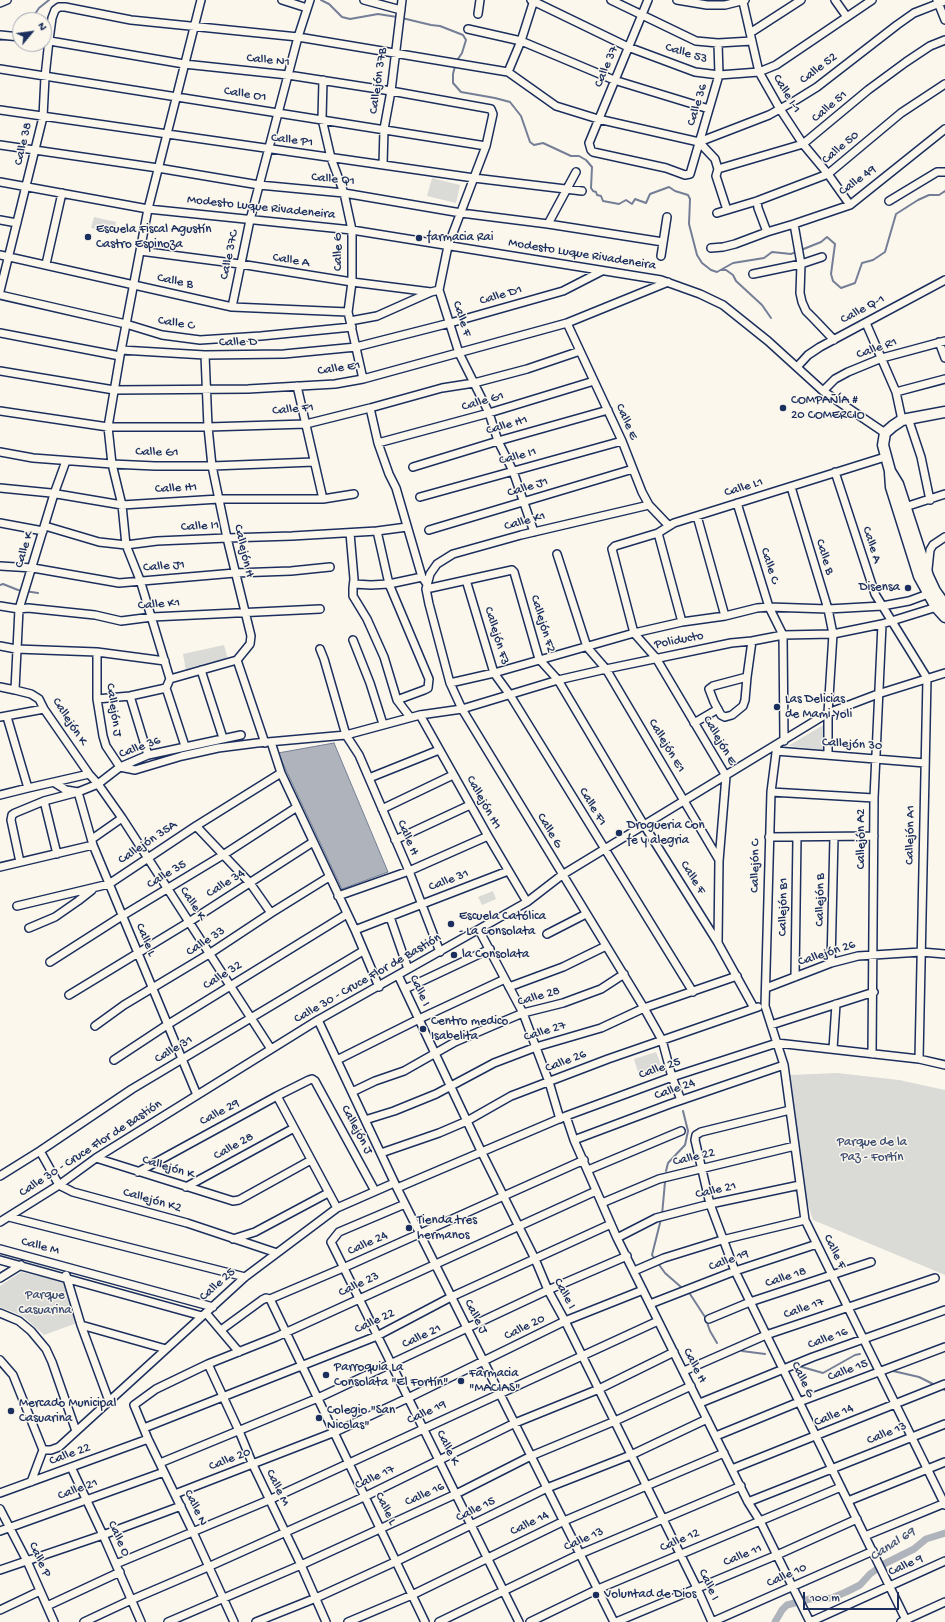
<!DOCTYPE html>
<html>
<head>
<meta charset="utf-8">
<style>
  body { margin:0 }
  #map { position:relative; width:945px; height:1622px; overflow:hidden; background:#fbf7ec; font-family:"Gochi Hand",sans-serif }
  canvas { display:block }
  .north { position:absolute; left:12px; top:12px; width:40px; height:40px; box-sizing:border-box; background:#fbf7ec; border:1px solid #a1a7b3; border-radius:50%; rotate:61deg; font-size:11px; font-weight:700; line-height:16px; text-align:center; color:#1b2f5e }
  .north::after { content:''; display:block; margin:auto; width:14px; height:18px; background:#1b2f5e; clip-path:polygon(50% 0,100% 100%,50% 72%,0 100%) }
  .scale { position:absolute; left:803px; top:1592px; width:96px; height:18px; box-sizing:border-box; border:2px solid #1b2f5e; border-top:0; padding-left:5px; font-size:12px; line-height:14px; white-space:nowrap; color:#1b2f5e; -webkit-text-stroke:3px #fbf7ec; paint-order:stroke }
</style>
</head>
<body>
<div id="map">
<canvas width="945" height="1622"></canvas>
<div class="north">N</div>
<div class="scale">100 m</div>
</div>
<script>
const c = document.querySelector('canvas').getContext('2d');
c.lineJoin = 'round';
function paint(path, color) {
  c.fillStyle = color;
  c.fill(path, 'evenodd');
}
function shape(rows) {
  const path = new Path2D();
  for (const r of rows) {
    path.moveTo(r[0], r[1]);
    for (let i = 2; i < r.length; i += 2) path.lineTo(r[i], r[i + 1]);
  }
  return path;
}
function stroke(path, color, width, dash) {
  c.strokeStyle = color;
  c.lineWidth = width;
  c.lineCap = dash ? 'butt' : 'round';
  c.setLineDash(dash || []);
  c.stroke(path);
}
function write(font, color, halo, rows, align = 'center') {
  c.font = font + ' "Gochi Hand",sans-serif';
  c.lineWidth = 3;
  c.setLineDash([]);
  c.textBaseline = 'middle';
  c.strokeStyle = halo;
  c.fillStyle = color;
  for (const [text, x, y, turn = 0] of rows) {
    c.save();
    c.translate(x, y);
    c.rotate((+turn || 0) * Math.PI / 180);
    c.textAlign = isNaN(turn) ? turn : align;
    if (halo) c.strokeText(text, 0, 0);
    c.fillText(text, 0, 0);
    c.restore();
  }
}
const green = shape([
  [432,178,460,185,456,203,427,196],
  [94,217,116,222,114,233,91,228],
  [224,645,228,660,186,671,183,654],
  [825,724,824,750,788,746],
  [493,891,496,899,482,905,478,897],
  [656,1052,664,1072,640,1079,634,1059],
  [837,1073,899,1080,945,1090,945,1275,813,1220,807,1201,794,1121,790,1075],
  [21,1272,64,1282,77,1323,44,1335,23,1316,0,1307,0,1286]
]);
const water = shape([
  [334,743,388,872,342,889,278,753,334,743]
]);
const stream = shape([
  [321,0,329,4,342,17,350,19,378,14,397,17],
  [402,18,431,25,440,26,463,35,466,40,462,53,456,62],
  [31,20,39,8,49,0],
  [0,40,13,39],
  [455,66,453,74,453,83,461,92,495,98,510,102,521,116,530,142,534,145,543,143,571,156,579,156,586,160,592,167,591,188,593,191,596,192,597,195,601,196,603,201,619,204,626,200,632,204,635,199,646,203,650,194,669,187,675,191,688,195,690,199,689,224,697,255,702,263,711,270,717,272,733,263,764,258,772,252,791,254,821,242,827,237,835,244,831,274,833,281,841,288,855,283,862,263,873,260,885,252,896,214,918,200,929,195,939,195,945,191],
  [721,270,726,270,733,275,736,281,762,305,771,318],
  [0,585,3,584,18,590,38,593],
  [666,1171,668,1163,685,1145,688,1131,683,1111],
  [662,1215,665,1182],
  [661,1219,652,1255,665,1273,681,1287],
  [690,1294,705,1317,710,1331,717,1343],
  [742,1351,765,1354],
  [802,1367,823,1373,855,1355,860,1354],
  [893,1371,919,1377,937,1386],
  [941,1388,945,1390]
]);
const canal = shape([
  [775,1622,782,1610,787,1605,810,1599,832,1598,846,1592,860,1585,870,1574,884,1564,914,1549,926,1539,945,1533]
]);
const street = shape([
  [282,0,307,8],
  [364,0,401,10],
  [531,0,628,47,695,72,719,75,759,72,776,65,872,0],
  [611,0,696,41,718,43,752,41],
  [648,0,589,143,591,150,593,152,666,168,685,175,690,174,719,75,718,43],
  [677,0,707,5,725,5,745,0],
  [835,0,847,17],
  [937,0,945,20],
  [743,2,759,72,780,109,803,144,828,174,850,205],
  [0,3,7,0],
  [478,14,480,0],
  [468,29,521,41,614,80,709,109],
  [750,33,801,0],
  [0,35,20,37],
  [44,40,184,64,288,75,391,91,491,109,493,114,486,146,448,246,439,290,459,353,489,413,498,441,513,471,534,532],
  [0,69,486,146],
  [508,72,521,41,534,0],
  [323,80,322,119,331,158,344,193,352,230,352,282,348,312,363,379],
  [0,110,474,178,582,191],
  [699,142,769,115,796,100,817,87,897,25,914,13,945,1],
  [0,145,158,168,259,185,344,193,461,213,548,224,663,242],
  [383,165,384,129,391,91,402,0],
  [718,169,803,144,868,90,906,62,930,46,945,40],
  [0,182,148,209,352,230,661,280,700,294,723,305,768,341,823,391,885,433],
  [757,201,758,208,767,232],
  [889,201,937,172,945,172],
  [717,213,757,201,828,174,901,113,945,84],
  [0,220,17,223],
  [548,224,576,172],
  [794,224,801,264,800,293,802,302,806,311,813,318,834,340],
  [711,248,723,247,735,244,767,232,794,224,850,205,945,129],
  [140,251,240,264,352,282,431,292,439,290],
  [0,255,232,307,348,312],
  [661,256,667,217],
  [46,264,62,193],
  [753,274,801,264,822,257],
  [0,291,43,117,45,77,49,40,52,18,55,10,59,7,65,7,131,20,298,37,508,72,556,106,598,119,699,142,715,159,718,169,716,176,727,210],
  [0,295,126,324,162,335,200,340,261,336,352,327],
  [232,307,250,220,298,37,310,0],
  [350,321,377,316,431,292],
  [567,323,622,441,642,492,649,505,669,526],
  [866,323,896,392,902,420],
  [0,333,120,356],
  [939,342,945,358],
  [121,350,205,355,284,354,356,347,450,323,563,291,602,271],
  [205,355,208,427,212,466,227,538,251,636,250,644,237,660,265,743],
  [797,367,808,355,820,347,945,280],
  [0,371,114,390,248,389,335,384,363,379,567,323,668,282],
  [297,386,323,499],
  [823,391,835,379,848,372,882,358,945,341],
  [896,392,945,379],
  [370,408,378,443,389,474,396,488,422,577,427,584],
  [0,411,108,427,208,427,306,424,370,408,442,388,474,383,527,369,580,351],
  [908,418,921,457,930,500],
  [378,443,489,413,594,381],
  [0,452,33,458,112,464,155,466,212,466,314,462],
  [66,461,54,494,19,609,15,690,31,694,39,699,44,709,89,774,98,784,122,818,271,1049],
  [413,467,498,441,608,410],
  [835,472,875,594,927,678,919,1059],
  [791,487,828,609,833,634,828,713,828,755],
  [0,488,51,493,122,505,219,499,323,499,354,494],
  [420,497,622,441],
  [737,503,769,607,783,635,784,741],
  [649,505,521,535,453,554,437,564,430,574,426,589,429,604,450,683,462,709,644,1008,662,1040,672,1077,681,1100],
  [905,507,945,494],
  [697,516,725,616],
  [0,523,43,531],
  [45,526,99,542,126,545,157,541,227,538,292,536,377,531,407,527],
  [429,530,633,469],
  [377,531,389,584,429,679,428,688,424,690,397,700],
  [350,533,354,579,353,588,353,596,367,619,384,657,397,700,410,717],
  [658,533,682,622],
  [557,554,587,647,606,669,719,860],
  [0,566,33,568,119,583,235,573,291,571,330,567],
  [928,569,930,550,933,545,945,537],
  [466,580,494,673,510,695,693,992],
  [354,584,371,585,389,584,422,577],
  [426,589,512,570,514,572,539,659,558,680,644,825,718,943,754,1008],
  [0,606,19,609,28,608,95,615,121,621,152,617,320,609],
  [353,640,370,683,383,724],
  [0,646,16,649,97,652,165,661],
  [320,649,324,659,346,735,359,755,409,871,440,952],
  [97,652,97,699,103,736,106,746,120,767,135,770,182,756,218,748,257,743,346,735,420,715,462,709,558,680,606,669,731,643,752,641,783,635,833,634,882,624,940,606],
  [201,670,223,738],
  [747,677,713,686,709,689,714,702,721,715,725,717,732,715,743,706,745,700,747,677,752,641],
  [170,679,140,580,126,545,122,505,112,464,108,427,120,356,148,209,201,0],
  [170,679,166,688,185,746],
  [170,679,237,660],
  [450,683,494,673,634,633,682,622,725,616,757,608,769,607,828,609,882,606,909,601,928,594],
  [0,687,15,690],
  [130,696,148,755],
  [97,699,130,696,166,688],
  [420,715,488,836,527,902],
  [0,717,44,709],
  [7,717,28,788],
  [694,723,718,709],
  [271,742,281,773,355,930,379,987],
  [777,745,771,792,765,1006,784,1065,805,1220,945,1505],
  [776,751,925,763],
  [369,778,439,750],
  [55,783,66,790,78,792,98,784,120,767,148,755,241,735],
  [771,792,874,798],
  [0,795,28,788,89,774],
  [44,801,57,854],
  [382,809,453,775],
  [196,826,250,883,271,913],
  [769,837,874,836],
  [92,839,122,818],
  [395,840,470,805],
  [20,862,11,820,12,815,15,813,44,801,78,792,93,845,197,1095],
  [0,867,93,845],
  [338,896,409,871,488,836],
  [17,906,109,884,196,826,281,773],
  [390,917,408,969],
  [29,928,55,917,78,901,92,890],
  [355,930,508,871],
  [479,930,523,1013,549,1082,560,1119],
  [547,934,586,914],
  [718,943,719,861,726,776,656,658,634,633,612,549,615,546,658,533,674,523,885,457],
  [50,962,122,916,223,855,297,807],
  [831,963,834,837],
  [398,975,482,1153,535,1259,548,1290,565,1321,697,1588,712,1622],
  [795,977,797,837],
  [509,987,563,967,606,946],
  [766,988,831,963,858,956,921,952,945,954],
  [405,989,490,949],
  [69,995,189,922,313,842],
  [318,1020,397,1188,614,1622],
  [771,1025,874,992],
  [95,1026,124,1005,209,954,271,913,329,877],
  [833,1049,836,1004],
  [872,1054,874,798,882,624],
  [114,1060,167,1025,347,914],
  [337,1060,419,1019,505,979],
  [352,1092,375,1081,404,1071,455,1042,492,1026,523,1013,563,1003,601,989,624,974],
  [277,1096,337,1208],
  [790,1110,701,1132,696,1135,695,1140,710,1204,735,1271,907,1622],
  [566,1116,574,1140,617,1238,748,1502,760,1521,810,1622],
  [365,1120,394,1111,436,1094,494,1063,536,1047,601,1028,644,1008,737,976],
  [574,1140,670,1104,784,1065],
  [40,1151,59,1185,73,1192,187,1223,277,1253],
  [381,1153,439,1133,467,1121,511,1096,608,1059,758,1007],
  [96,1158,233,1201,239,1200,311,1160],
  [588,1170,681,1131],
  [138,1172,277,1096,309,1080,312,1079,315,1081,375,1191],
  [0,1176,40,1151,132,1089,363,951],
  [186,1187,294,1128],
  [397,1188,566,1116,672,1077,777,1043,919,1059,945,1065],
  [602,1203,659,1179,795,1146],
  [405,1204,339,1232,331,1242,519,1622],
  [9,1217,245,1277],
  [0,1222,59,1185,96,1158,318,1020,527,902,562,875,828,713,878,694,945,673],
  [617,1238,656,1218,710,1204,800,1185],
  [233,1239,255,1232,328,1193],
  [0,1249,213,1307],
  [0,1260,202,1316],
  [634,1271,664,1258,722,1240,805,1220],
  [66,1275,81,1325,109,1401],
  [0,1278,21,1265],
  [270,1299,425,1622],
  [650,1304,735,1271,817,1244],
  [0,1313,19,1321,31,1331,46,1349,52,1362,76,1431],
  [206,1313,239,1352],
  [709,1319,750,1302,871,1262],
  [81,1325,166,1349],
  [221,1330,262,1300,266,1298,270,1299,343,1268,584,1160],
  [0,1360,13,1375,43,1450],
  [208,1364,239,1431,253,1465,301,1565,326,1622],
  [684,1371,766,1335,935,1278],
  [700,1403,813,1357,945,1310],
  [144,1428,377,1336,451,1297,611,1224],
  [716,1436,799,1402,945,1347],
  [43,1450,51,1450,59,1447,245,1277,337,1208,394,1183],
  [160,1463,318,1398,548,1290,627,1256],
  [71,1467,103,1535,141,1622],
  [732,1469,945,1384],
  [31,1482,43,1450],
  [0,1493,148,1439],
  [175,1494,335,1432,408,1398,565,1321,643,1290],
  [848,1501,945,1462],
  [748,1502,945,1424],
  [0,1509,27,1561,54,1622],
  [0,1531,164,1472],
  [865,1536,945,1503],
  [116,1564,269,1500,658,1321],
  [0,1570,103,1535,181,1506],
  [47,1606,120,1572],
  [0,1610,40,1591],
  [84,1622,131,1600,208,1567,366,1496,515,1423,599,1389,674,1352],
  [168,1622,301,1565,456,1494,531,1456,615,1421,691,1386],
  [234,1622,193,1532,148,1439,134,1405,156,1389,208,1364,276,1337,596,1191],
  [256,1622,316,1598,397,1561,547,1488,631,1455,707,1419],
  [348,1622,412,1595,564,1521,724,1453],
  [439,1622,580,1554,741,1486],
  [530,1622,598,1589,841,1487],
  [616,1622,777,1555,857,1519],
  [712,1622,873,1551],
  [810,1622,945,1561],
  [901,1622,945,1602]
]);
const secondary = shape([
  [945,412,902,420,893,426,885,433,883,445,890,471,898,484,928,576,935,591,945,605],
  [890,473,891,487,919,576,936,607,945,617]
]);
const markers = [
  [88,237,4,"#1b2f5e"],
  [419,238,4,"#1b2f5e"],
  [783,408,4,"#1b2f5e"],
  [908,588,4,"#1b2f5e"],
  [777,707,4,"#1b2f5e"],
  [619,833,4,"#1b2f5e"],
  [451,924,4,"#1b2f5e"],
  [454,955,4,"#1b2f5e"],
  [423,1029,4,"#1b2f5e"],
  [409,1228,4,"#1b2f5e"],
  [326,1375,4,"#1b2f5e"],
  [461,1381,4,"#1b2f5e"],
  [11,1411,4,"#1b2f5e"],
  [319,1418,4,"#1b2f5e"],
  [596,1595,4,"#1b2f5e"]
];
const streetNames = [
  ["Calle 53",686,54,17],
  ["Calle N1",268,61,6],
  ["Calle 37",607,67,-67],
  ["Calle 52",819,69,-37],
  ["Callejón 37B",379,81,-82],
  ["Calle I-1",786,94,59],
  ["Calle O1",245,95,9],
  ["Calle 36",698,105,-73],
  ["Calle 51",830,107,-40],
  ["Calle P1",292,141,7],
  ["Calle 38",24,144,-77],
  ["Calle 50",841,148,-40],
  ["Calle Q1",333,180,6],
  ["Calle 49",858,181,-36],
  ["Modesto Luque Rivadeneira",261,208,6],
  ["Calle G",339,252,-90],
  ["Calle 37C",230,255,-78],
  ["Modesto Luque Rivadeneira",582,255,9],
  ["Calle A",291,261,9],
  ["Calle B",175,282,12],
  ["Calle D1",501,296,-16],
  ["Calle Q-1",863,310,-28],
  ["Calle F",461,319,72],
  ["Calle C",176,324,9],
  ["Calle D",238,343,-1],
  ["Calle R1",877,349,-19],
  ["Calle E1",339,369,-8],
  ["Calle G1",483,402,-16],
  ["Calle F1",293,410,-5],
  ["Calle E",626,422,66],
  ["Calle H1",507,426,-16],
  ["Calle G1",157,453,1],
  ["Calle I1",518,457,-15],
  ["Calle J1",528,488,-17],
  ["Calle L1",744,488,-17],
  ["Calle H1",176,489,-3],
  ["Calle K1",525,522,-15],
  ["Calle I1",200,527,-3],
  ["Calle A",871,545,72],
  ["Calle K",25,550,-73],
  ["Callejón H",243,551,77],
  ["Calle B",824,557,73],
  ["Calle C",769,566,72],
  ["Calle J1",164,567,-4],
  ["Calle K1",159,605,-4],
  ["Callejón F2",542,624,73],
  ["Callejón F3",496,636,73],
  ["Poliducto",679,641,-11],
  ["Callejón J",113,710,82],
  ["Callejón K",69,722,57],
  ["Callejón E",719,741,60],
  ["Callejón 30",852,745,4],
  ["Callejón E1",666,746,59],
  ["Calle 36",140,748,-20],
  ["Callejón H1",483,803,61],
  ["Calle F1",592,807,59],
  ["Calle G",549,831,59],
  ["Callejón A1",911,835,-89],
  ["Calle H",407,838,67],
  ["Callejón A2",862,839,-90],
  ["Callejón 35A",148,843,-34],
  ["Callejón C",756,866,-89],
  ["Calle 35",167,875,-31],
  ["Calle F",692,878,58],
  ["Calle 31",449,881,-21],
  ["Calle 34",226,884,-32],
  ["Callejón B",821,900,-89],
  ["Calle K",192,904,57],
  ["Callejón B1",784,907,-89],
  ["Calle L",145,940,67],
  ["Calle 33",206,942,-33],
  ["Callejón 26",827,954,-18],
  ["Calle 32",223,976,-32],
  ["Calle 30 - Cruce Flor de Bastión",368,979,-30],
  ["Calle I",419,991,65],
  ["Calle 28",539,997,-16],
  ["Calle 27",545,1032,-17],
  ["Calle 31",174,1050,-31],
  ["Calle 26",566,1062,-21],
  ["Calle 25",660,1069,-19],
  ["Calle 24",675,1090,-19],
  ["Calle 29",220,1113,-28],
  ["Callejón J",356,1130,62],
  ["Calle 28",234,1147,-29],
  ["Calle 30 - Cruce Flor de Bastión",91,1149,-33],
  ["Calle 22",694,1158,-13],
  ["Callejón K",168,1168,17],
  ["Calle 21",716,1191,-13],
  ["Callejón K2",152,1201,16],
  ["Calle 24",368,1244,-24],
  ["Calle M",40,1247,15],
  ["Calle F",834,1252,64],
  ["Calle 19",729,1261,-20],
  ["Calle 18",786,1278,-18],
  ["Calle 25",218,1285,-42],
  ["Calle 23",359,1285,-25],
  ["Calle I",564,1294,62],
  ["Calle 17",804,1309,-19],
  ["Calle J",475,1317,63],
  ["Calle 22",375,1322,-25],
  ["Calle 20",525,1328,-26],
  ["Calle 21",422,1337,-25],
  ["Calle 16",828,1339,-20],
  ["Calle H",694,1366,63],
  ["Calle 15",848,1371,-21],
  ["Calle G",802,1380,64],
  ["Calle 19",427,1413,-25],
  ["Calle 14",834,1416,-22],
  ["Calle 13",887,1434,-22],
  ["Calle K",447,1448,64],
  ["Calle 22",70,1455,-20],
  ["Calle 20",230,1460,-21],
  ["Calle 17",375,1478,-25],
  ["Calle M",277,1488,64],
  ["Calle 21",78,1490,-20],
  ["Calle 16",425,1495,-24],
  ["Calle N",195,1508,64],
  ["Calle L",385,1509,64],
  ["Calle 15",476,1510,-26],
  ["Calle 14",530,1524,-26],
  ["Calle O",118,1539,66],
  ["Calle 13",584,1540,-24],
  ["Calle 12",680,1541,-23],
  ["Calle 11",743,1556,-22],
  ["Calle P",39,1560,65],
  ["Calle 9",906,1566,-24],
  ["Calle 10",787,1576,-24],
  ["Calle I",708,1585,65]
];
const poiNames = [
  ["Escuela Fiscal Agustín",96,230],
  ["Castro Espinoza",96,245],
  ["farmacia Rai",427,238],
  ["COMPAÑÍA #",791,401],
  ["20 COMERCIO",791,416],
  ["Disensa",900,588,"right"],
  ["Las Delicias",785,700],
  ["de Mami Yoli",785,715],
  ["Drogueria Con",627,826],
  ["fe y alegria",627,841],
  ["Escuela Católica",459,917],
  ["- La Consolata",459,932],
  ["la Consolata",462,955],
  ["Centro medico",431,1022],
  ["Isabelita",431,1037],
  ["Tienda tres",417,1221],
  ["hermanos",417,1236],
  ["Parroquia La",334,1368],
  ["Consolata \"El Fortín\"",334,1383],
  ["Farmacia",469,1374],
  ["\"MACIAS\"",469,1389],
  ["Mercado Municipal",19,1404],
  ["Casuarina",19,1419],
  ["Colegio \"San",327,1411],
  ["Nicolas\"",327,1426],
  ["Voluntad de Dios",604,1595]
];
const parkNames = [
  ["Parque de la",872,1143],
  ["Paz - Fortín",872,1158],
  ["Parque",45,1296],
  ["Casuarina",45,1311]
];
const waterNames = [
  ["Canal 69",893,1545,-33]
];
paint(green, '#dadad7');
paint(water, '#afb3bb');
stroke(water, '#747e96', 1);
stroke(stream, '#747e96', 2);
stroke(canal, '#afb3bb', 7);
stroke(street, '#1b2f5e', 10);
stroke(secondary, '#1b2f5e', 13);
stroke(street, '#fbf7ec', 7);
stroke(secondary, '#fbf7ec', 10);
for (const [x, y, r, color] of markers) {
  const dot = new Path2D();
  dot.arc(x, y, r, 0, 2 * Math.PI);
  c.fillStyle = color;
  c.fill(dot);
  stroke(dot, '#fbf7ec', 1.5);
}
write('13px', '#1b2f5e', '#fbf7ec', streetNames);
write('13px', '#1b2f5e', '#fbf7ec', poiNames, 'left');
write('13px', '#415176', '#fbf7ec', parkNames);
write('italic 14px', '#47577a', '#fbf7ec', waterNames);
</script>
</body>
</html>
